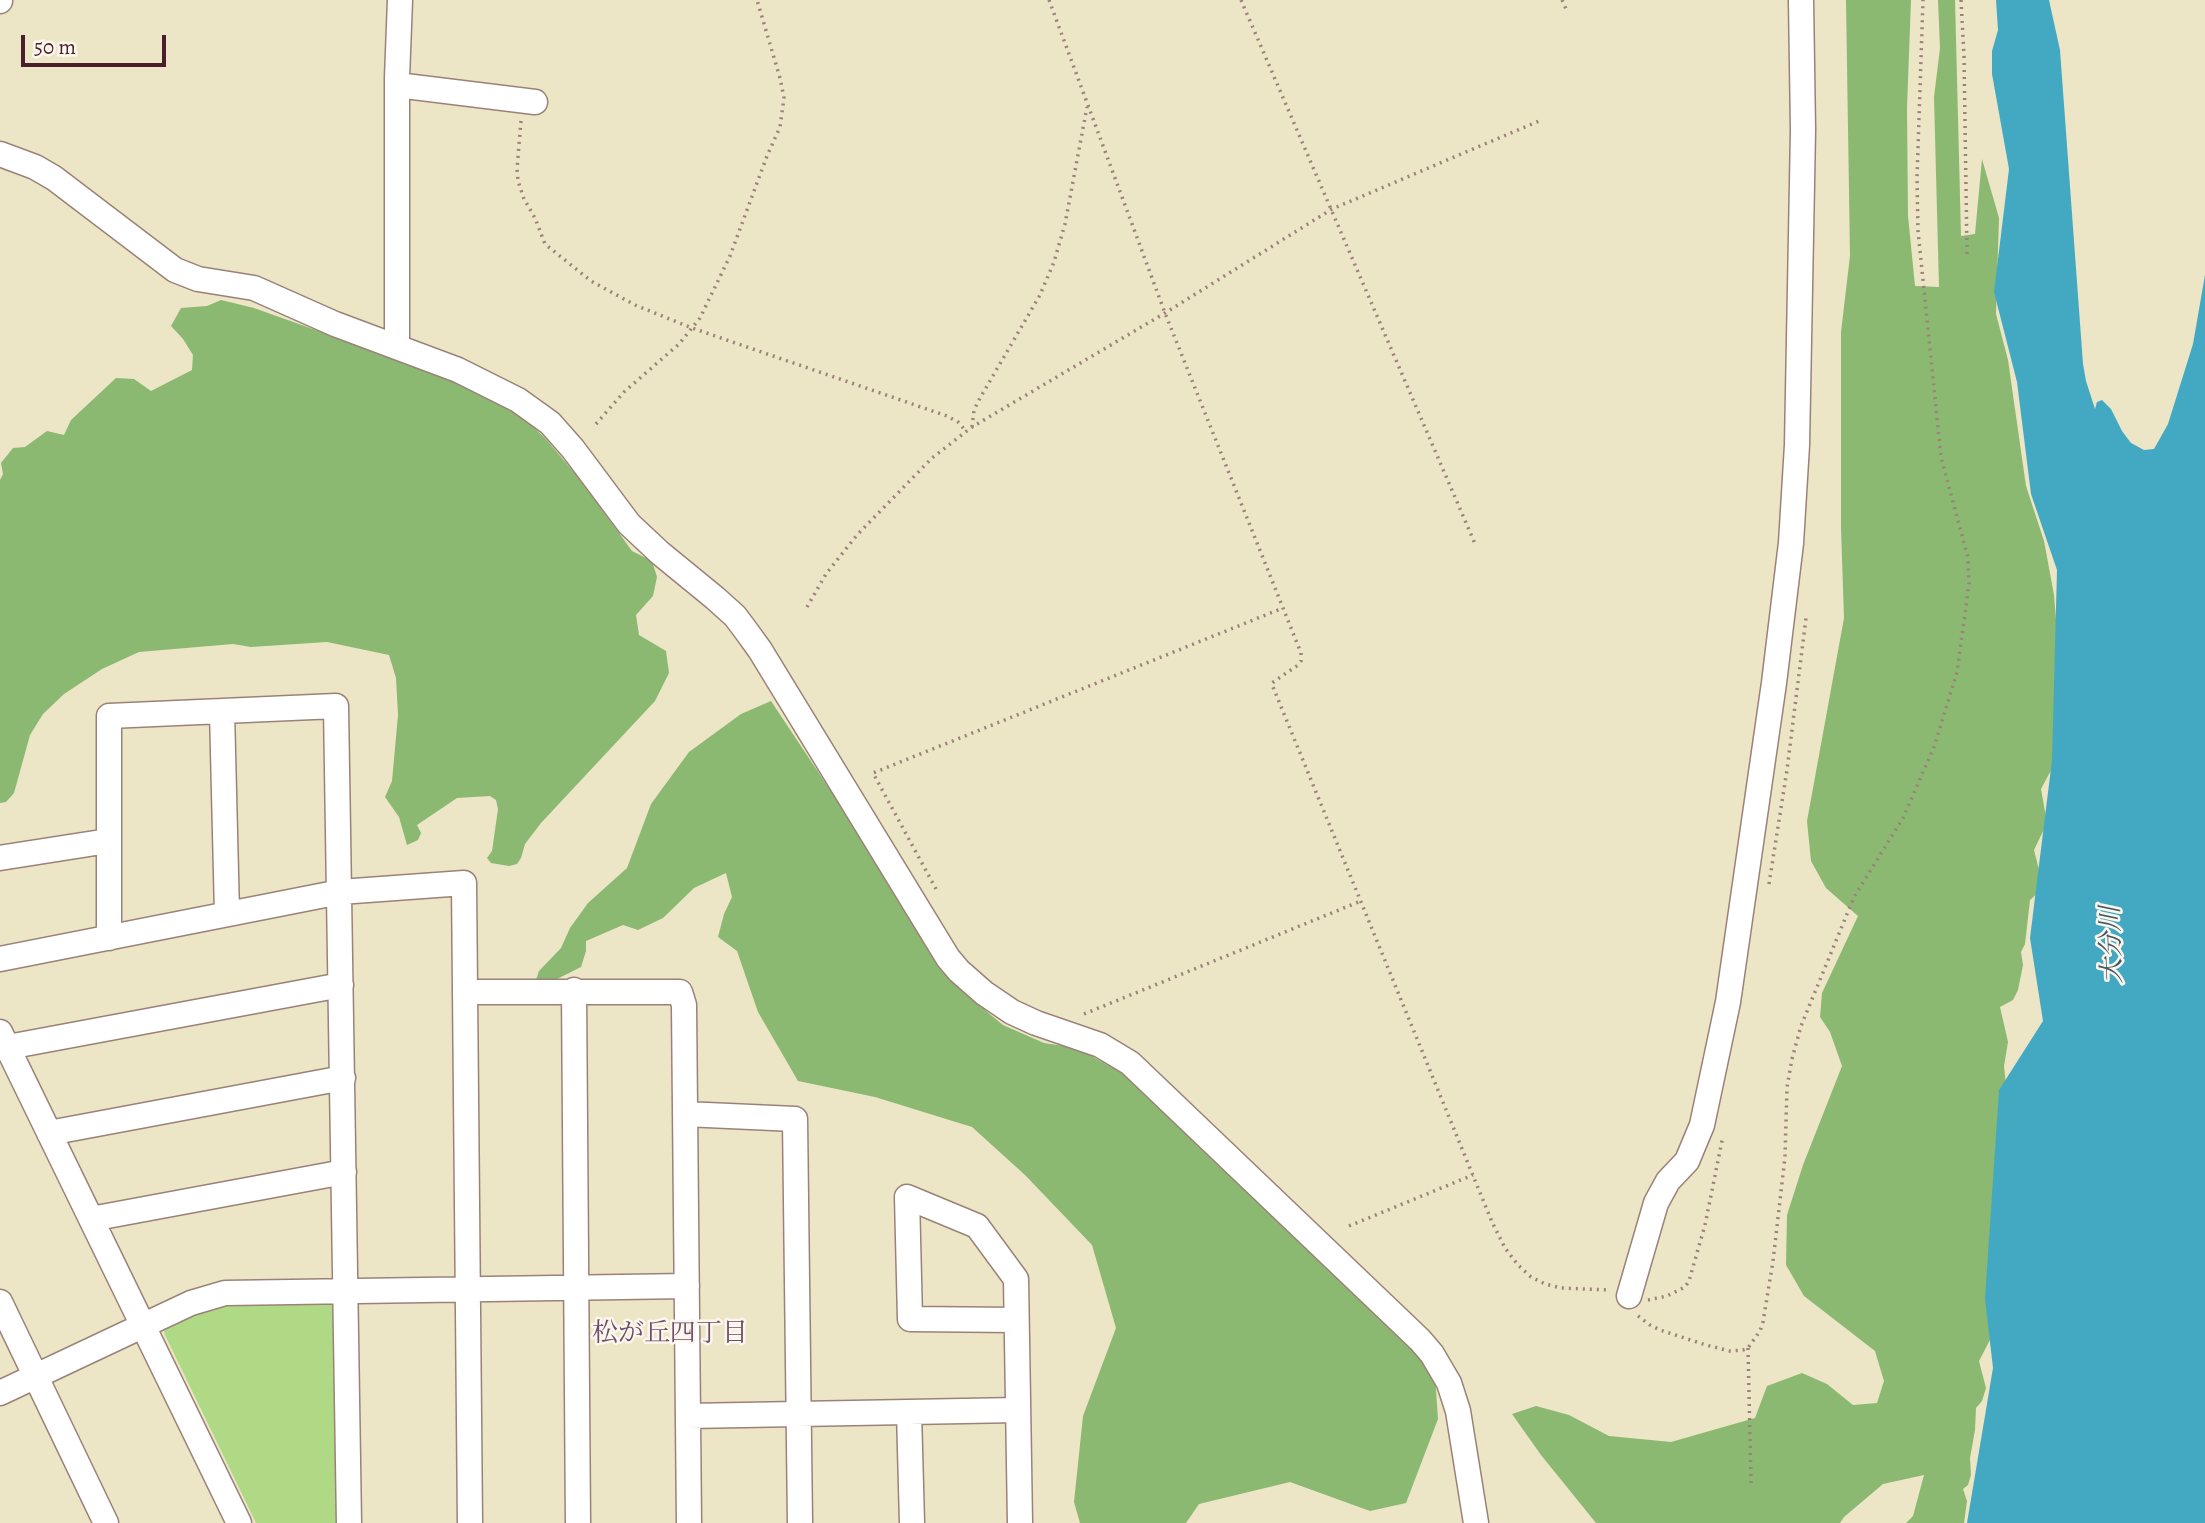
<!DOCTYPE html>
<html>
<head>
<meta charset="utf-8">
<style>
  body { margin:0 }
  #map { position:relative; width:2205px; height:1523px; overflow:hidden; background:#ece5c6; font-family:Alegreya,serif }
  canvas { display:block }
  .scale { position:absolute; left:21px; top:35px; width:145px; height:32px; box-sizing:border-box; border:4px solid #4a1f2b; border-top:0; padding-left:9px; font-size:21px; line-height:24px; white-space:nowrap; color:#4a1f2b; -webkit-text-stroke:5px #fbf7ec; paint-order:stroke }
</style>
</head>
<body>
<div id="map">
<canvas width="2205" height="1523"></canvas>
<div class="scale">50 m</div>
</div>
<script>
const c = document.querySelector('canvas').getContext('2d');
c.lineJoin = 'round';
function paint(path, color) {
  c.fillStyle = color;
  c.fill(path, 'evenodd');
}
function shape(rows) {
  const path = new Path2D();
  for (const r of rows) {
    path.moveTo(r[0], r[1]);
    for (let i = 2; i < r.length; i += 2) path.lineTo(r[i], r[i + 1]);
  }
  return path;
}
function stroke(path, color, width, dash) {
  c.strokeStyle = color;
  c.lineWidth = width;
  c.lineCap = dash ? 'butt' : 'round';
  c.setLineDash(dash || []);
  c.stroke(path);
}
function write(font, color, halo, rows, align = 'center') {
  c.font = font + ' Alegreya,"Noto Serif JP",serif';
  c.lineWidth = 5;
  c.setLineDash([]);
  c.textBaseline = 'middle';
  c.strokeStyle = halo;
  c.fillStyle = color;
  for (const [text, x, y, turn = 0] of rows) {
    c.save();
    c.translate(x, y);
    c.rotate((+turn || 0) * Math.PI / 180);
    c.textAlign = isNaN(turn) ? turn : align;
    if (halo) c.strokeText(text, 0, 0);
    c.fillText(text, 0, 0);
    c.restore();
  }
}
const green = shape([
  [328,1299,336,1305,339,1523,256,1523,164,1333,165,1327,211,1304]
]);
const forest = shape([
  [1846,0,1911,0,1907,108,1908,216,1915,286,1939,287,1934,97,1940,48,1938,0,1955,0,1961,236,1975,234,1982,159,1999,218,1996,314,2008,360,2026,486,2044,541,2054,595,2058,644,2055,763,2041,789,2047,823,2034,850,2041,878,2040,891,2030,900,2025,944,2021,952,2023,965,2018,990,2013,1000,2000,1007,2008,1042,2004,1066,2011,1132,1992,1336,1979,1361,1986,1388,1982,1401,1976,1408,1975,1430,1970,1458,1971,1475,1968,1485,1963,1489,1967,1501,1964,1523,1906,1523,1913,1516,1924,1475,1883,1484,1844,1517,1840,1523,1596,1523,1541,1455,1512,1414,1536,1406,1569,1415,1609,1436,1671,1442,1755,1418,1767,1386,1802,1373,1827,1384,1853,1405,1877,1403,1884,1381,1875,1351,1804,1296,1786,1265,1787,1215,1803,1165,1842,1066,1830,1032,1820,1017,1822,993,1858,916,1826,888,1811,861,1807,821,1844,618,1841,528,1841,332,1850,256],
  [221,300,254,308,467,384,514,409,544,437,580,479,632,551,652,561,657,577,653,596,636,615,639,635,666,651,669,673,655,701,541,823,525,844,521,858,517,864,509,866,491,863,487,858,492,851,498,809,496,800,490,796,457,798,417,825,421,833,418,840,407,845,399,817,385,797,392,781,398,715,396,678,389,655,327,642,251,647,233,644,139,652,102,669,64,694,43,714,30,735,14,793,6,802,0,803,0,480,3,474,1,463,13,448,25,447,47,431,64,435,71,420,116,378,134,379,151,391,192,370,193,355,183,339,171,326,181,308,207,306],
  [771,701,876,859,934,957,963,992,1003,1025,1044,1043,1077,1048,1129,1077,1379,1308,1435,1376,1438,1419,1406,1503,1370,1511,1290,1482,1199,1504,1186,1523,1080,1523,1074,1502,1083,1416,1116,1328,1092,1245,1025,1175,972,1127,875,1097,798,1081,758,1012,737,951,718,937,724,914,732,897,726,873,694,888,663,918,638,930,623,925,586,941,586,951,581,967,549,983,535,983,539,971,561,948,570,928,588,903,627,868,651,804,689,752,741,714]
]);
const water = shape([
  [1996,0,2049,0,2060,50,2083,364,2086,381,2095,409,2097,402,2102,400,2111,409,2122,431,2131,443,2144,450,2154,449,2168,424,2193,344,2205,275,2205,1523,1967,1523,1993,1368,1985,1299,1999,1090,2043,1021,2030,938,2052,760,2057,570,2031,494,2017,382,1994,292,2009,169,1992,74,1992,51,1998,30]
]);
const path = shape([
  [1049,0,1165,313,1301,653,1301,661,1298,665,1272,683,1273,687,1492,1222,1505,1248,1518,1265,1531,1277,1545,1284,1561,1288,1609,1290],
  [1241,0,1476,546],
  [1562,0,1567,11],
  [1961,0,1964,56,1967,254],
  [521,121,517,169,518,181,524,199,535,218,545,244,591,281,635,305,692,328,947,416,958,422,966,431],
  [596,424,624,392,679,344,700,318,730,256,767,156,780,127,784,98,780,78,757,0],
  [972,427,974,410,980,398,1040,295,1054,262,1065,224,1087,107],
  [807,607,826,574,857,535,932,458,972,427,1165,313,1332,209,1539,121],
  [1769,884,1787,770,1806,618],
  [936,889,873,773,1283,608],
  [1084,1014,1361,901],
  [1349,1226,1473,1175],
  [1648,1300,1667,1296,1685,1287,1689,1281,1705,1225,1723,1136],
  [1638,1316,1650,1325,1660,1330,1706,1345,1730,1351,1743,1350,1748,1348,1760,1331,1763,1322,1773,1261,1785,1157,1787,1087,1792,1059,1801,1026,1854,897,1903,818,1934,747,1957,672,1969,584,1968,558,1941,457,1918,231,1917,178,1923,0],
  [1748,1348,1751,1483]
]);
const minor = shape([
  [0,1,0,0],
  [397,85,535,102],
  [0,154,35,167,54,178,175,270,198,279,254,288,335,324,458,370,518,400,550,423,573,449,629,524,660,553,715,598,735,616,747,632,760,650,948,958,959,971,984,993,1012,1012,1036,1023,1100,1045,1130,1063,1420,1340,1432,1354,1449,1383,1458,1411,1476,1523],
  [397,347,397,78,400,0],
  [222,711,227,914],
  [0,858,108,841],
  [109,938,109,716,336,706,349,1523],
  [0,959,340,892,464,883,470,1523],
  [574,990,578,1523],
  [465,992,680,992,684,1005,689,1523],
  [0,1032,239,1523],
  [8,1047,341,985],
  [685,1114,795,1119,800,1523],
  [49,1133,343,1078],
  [91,1219,344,1172],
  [1629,1296,1656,1203,1668,1181,1687,1161,1702,1125,1728,1002,1774,683,1791,543,1797,445,1803,130,1801,0],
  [0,1302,106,1523],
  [1016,1320,910,1319,907,1197,977,1226,1016,1279,1020,1523],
  [0,1393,191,1303,225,1293,687,1286],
  [909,1412,912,1523],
  [688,1416,1018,1410]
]);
const waterNames = [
  ["大分川",2113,945,-92]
];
const neighbourhoodNames = [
  ["松が丘四丁目",670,1335]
];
paint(green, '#afd984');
paint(forest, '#8bb972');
paint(water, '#43a9c3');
stroke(minor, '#9b8278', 27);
stroke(path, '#9b8278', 3.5, [2, 5]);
stroke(minor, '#fff', 24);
write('italic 26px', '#475668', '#fbf7ec', waterNames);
write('26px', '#704b6a', '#fbf7ec', neighbourhoodNames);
</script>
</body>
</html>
